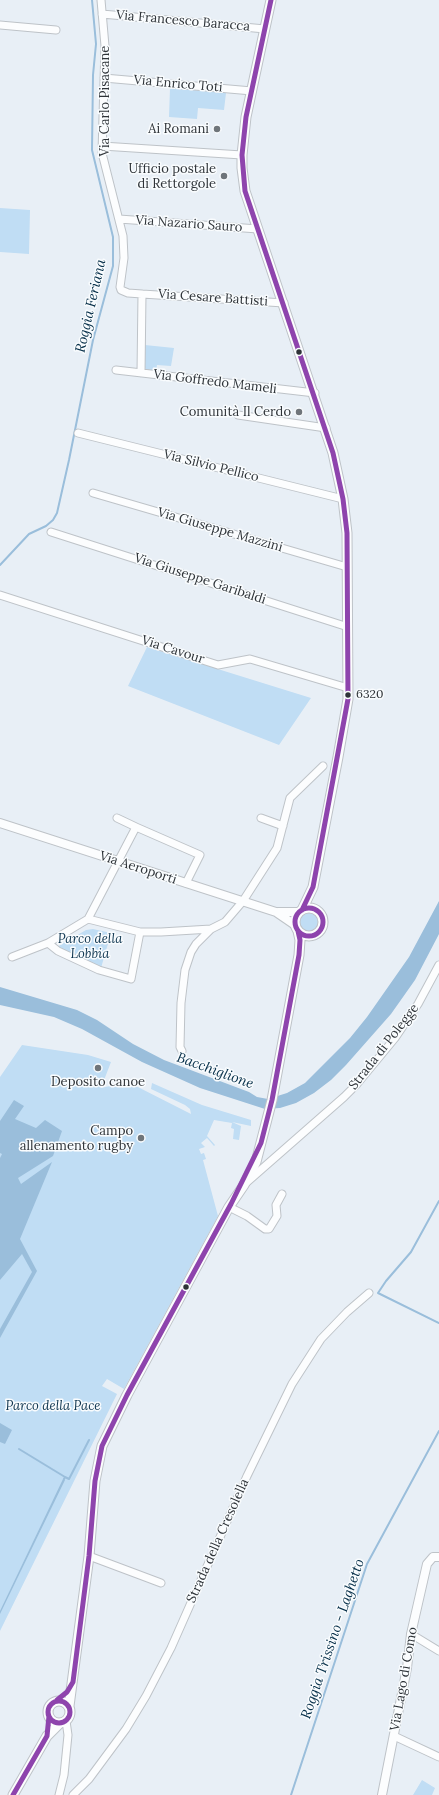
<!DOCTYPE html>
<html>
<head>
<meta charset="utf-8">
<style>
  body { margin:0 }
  canvas { display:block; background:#e8eff6 }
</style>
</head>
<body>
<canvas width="439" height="1795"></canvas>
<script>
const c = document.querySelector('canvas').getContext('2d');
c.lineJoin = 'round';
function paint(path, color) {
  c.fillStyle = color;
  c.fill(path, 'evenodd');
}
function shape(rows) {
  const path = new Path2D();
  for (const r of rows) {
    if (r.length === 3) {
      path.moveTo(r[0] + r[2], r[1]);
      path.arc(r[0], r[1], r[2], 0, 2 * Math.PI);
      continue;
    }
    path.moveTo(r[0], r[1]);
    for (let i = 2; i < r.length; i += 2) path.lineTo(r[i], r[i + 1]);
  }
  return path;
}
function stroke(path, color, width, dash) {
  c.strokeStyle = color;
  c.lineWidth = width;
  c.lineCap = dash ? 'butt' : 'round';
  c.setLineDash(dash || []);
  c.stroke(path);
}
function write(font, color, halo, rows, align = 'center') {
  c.font = font + ' Lora,serif';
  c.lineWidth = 3;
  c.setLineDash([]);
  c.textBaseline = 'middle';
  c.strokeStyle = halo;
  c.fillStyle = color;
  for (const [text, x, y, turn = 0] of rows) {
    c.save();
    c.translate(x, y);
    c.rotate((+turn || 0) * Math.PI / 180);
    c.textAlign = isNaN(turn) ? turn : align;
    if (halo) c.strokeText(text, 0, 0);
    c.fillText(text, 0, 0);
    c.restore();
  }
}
const green = shape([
  [170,88,226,93,224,110,198,108,197,119,169,117],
  [0,208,30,210,29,254,0,252],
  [145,345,174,348,171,366,157,365,156,371,146,369,144,368],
  [147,647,311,698,279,745,128,686],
  [309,922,9],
  [93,929,111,933,101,968,57,947,86,930],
  [22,1045,88,1055,111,1062,101,1088,128,1082,191,1114,190,1109,185,1105,151,1089,152,1083,202,1105,251,1120,251,1126,232,1122,241,1126,239,1140,233,1139,234,1129,231,1128,232,1123,214,1120,207,1136,215,1145,214,1146,207,1138,201,1143,205,1147,199,1149,201,1154,204,1153,206,1159,203,1160,218,1216,124,1389,107,1379,102,1386,117,1394,0,1631,0,1077],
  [422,1780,435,1788,432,1795,413,1795]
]);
const water = shape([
  [439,901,439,934,415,980,391,1014,346,1065,331,1080,314,1093,296,1103,280,1108,265,1109,200,1088,142,1062,82,1029,54,1017,0,1005,0,987,77,1010,97,1020,133,1044,164,1060,249,1092,257,1097,268,1099,287,1093,305,1083,350,1038,367,1017,409,957],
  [14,1100,24,1106,15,1119,36,1128,45,1120,62,1131,53,1156,18,1178,21,1184,52,1162,20,1239,37,1271,0,1338,0,1329,32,1272,22,1254,0,1280,0,1158,2,1154,0,1153,0,1121],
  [0,1423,12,1430,5,1444,0,1442],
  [63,1479,65,1480,0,1614,0,1611]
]);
const stream = shape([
  [0,565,29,534,46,526,53,520,57,513,69,460,93,340,113,266,113,237,92,150,93,75,96,44,92,0],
  [439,1201,411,1252,386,1281,378,1293,439,1323],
  [19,1449,65,1477],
  [64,1479,65,1477,69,1479,89,1440],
  [291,1795,367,1564,439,1431]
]);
const minor = shape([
  [101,0,105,46,102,153,123,236,124,258,120,287,121,290,128,293,142,294,141,373],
  [102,14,265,29],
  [0,25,56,30],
  [104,78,252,91],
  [102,146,242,155],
  [119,219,258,229],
  [142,294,284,303],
  [116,370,315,393],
  [238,415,326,428],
  [78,433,343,499],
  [93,493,347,567],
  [51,532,348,627],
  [0,595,218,665,250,659,348,688],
  [117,818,136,827],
  [261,818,283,826],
  [88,919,140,932,161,932,211,929],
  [48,943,58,951,99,970,131,979,140,932],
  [12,957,48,943,88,919,136,827,200,855,186,883],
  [182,1051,180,1047,181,1003,185,970,191,952,196,944,211,929,225,922,243,901,277,848,290,798,323,766],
  [247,1182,344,1097,357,1084,395,1038,418,1004,439,965],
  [229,1207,247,1216,265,1229,269,1229,277,1216,276,1205,282,1194],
  [89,1556,161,1583],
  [411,1634,439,1651],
  [394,1736,439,1757],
  [59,1795,64,1775,68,1735,66,1721],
  [73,1795,89,1779,126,1729,146,1696,171,1648,247,1476,292,1384,321,1339,347,1312,369,1293]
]);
const tertiary = shape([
  [0,823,276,912,295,925],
  [278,912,299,912],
  [382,1795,407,1668,411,1634,427,1564,433,1557,439,1557]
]);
const secondary = shape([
  [271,0,246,117,242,155,242,168,245,191,333,453,343,499,347,533,348,699,338,757,313,887,302,910],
  [309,922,14],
  [59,1712,11],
  [69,1706,89,1556,95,1481,102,1446,127,1395,210,1242,229,1207,244,1185,256,1162,272,1100,299,955,300,940,298,931],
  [13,1795,47,1736,60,1723]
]);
const bus1 = shape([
  [271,0,246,117,242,155,245,191,333,453,343,499,347,533,348,699,313,887,302,910],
  [309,922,14],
  [57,1700,67,1692,73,1682,89,1556,95,1481,102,1446,127,1395,231,1204,261,1143,272,1100,299,955,300,940,298,931],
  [59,1712,11],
  [13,1795,47,1736,49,1716]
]);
const markers = [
  [217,129,4,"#6f757a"],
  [224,176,4,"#6f757a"],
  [299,352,3.5,"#2e3338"],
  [299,412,4,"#6f757a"],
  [348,695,3.5,"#2e3338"],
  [98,1068,4,"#6f757a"],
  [141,1138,4,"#6f757a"],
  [186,1287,3.5,"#2e3338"]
];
const busNames = [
  ["6320",356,695]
];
const streetNames = [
  ["Via Francesco Baracca",183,21,5],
  ["Via Enrico Toti",178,84,5],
  ["Via Carlo Pisacane",105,101,-90],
  ["Via Nazario Sauro",189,224,4],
  ["Via Cesare Battisti",213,298,4],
  ["Via Goffredo Mameli",215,382,7],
  ["Via Silvio Pellico",211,466,14],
  ["Via Giuseppe Mazzini",220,530,16],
  ["Via Giuseppe Garibaldi",200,579,18],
  ["Via Cavour",173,650,18],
  ["Via Aeroporti",138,868,18],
  ["Strada di Polegge",384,1047,-52],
  ["Strada della Cresolella",218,1541,-66],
  ["Via Lago di Como",404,1679,-80]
];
const poiNames = [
  ["Ai Romani",209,129],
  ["Ufficio postale",216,169],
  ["di Rettorgole",216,184],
  ["Comunità Il Cerdo",291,412],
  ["Deposito canoe",98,1082,"center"],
  ["Campo",133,1131],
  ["allenamento rugby",133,1146]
];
const parkNames = [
  ["Parco della",90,939],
  ["Lobbia",90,954],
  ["Parco della Pace",53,1406]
];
const waterNames = [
  ["Roggia Feriana",91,306,-77],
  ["Bacchiglione",215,1071,20],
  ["Roggia Trissino - Laghetto",333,1639,-71]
];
paint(green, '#c0ddf4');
paint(water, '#9abedb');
stroke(stream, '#9abedb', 2);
stroke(minor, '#bec3c8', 9);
stroke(tertiary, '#bec3c8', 10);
stroke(secondary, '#bec3c8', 11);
stroke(minor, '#fcfdfe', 7);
stroke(tertiary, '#fcfdfe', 8);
stroke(secondary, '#fcfdfe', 9);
stroke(bus1, '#8e44ad', 5);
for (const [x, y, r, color] of markers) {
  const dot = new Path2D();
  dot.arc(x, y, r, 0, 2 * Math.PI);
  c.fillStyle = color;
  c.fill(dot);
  stroke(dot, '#f9fcfe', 1.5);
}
write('12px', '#2e3338', '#f9fcfe', busNames, 'left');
write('13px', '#2e3338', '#f9fcfe', streetNames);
write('13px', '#2e3338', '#f9fcfe', poiNames, 'right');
write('italic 13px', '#0e3550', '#f9fcfe', parkNames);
write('italic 14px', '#062f49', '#f9fcfe', waterNames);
</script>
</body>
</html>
